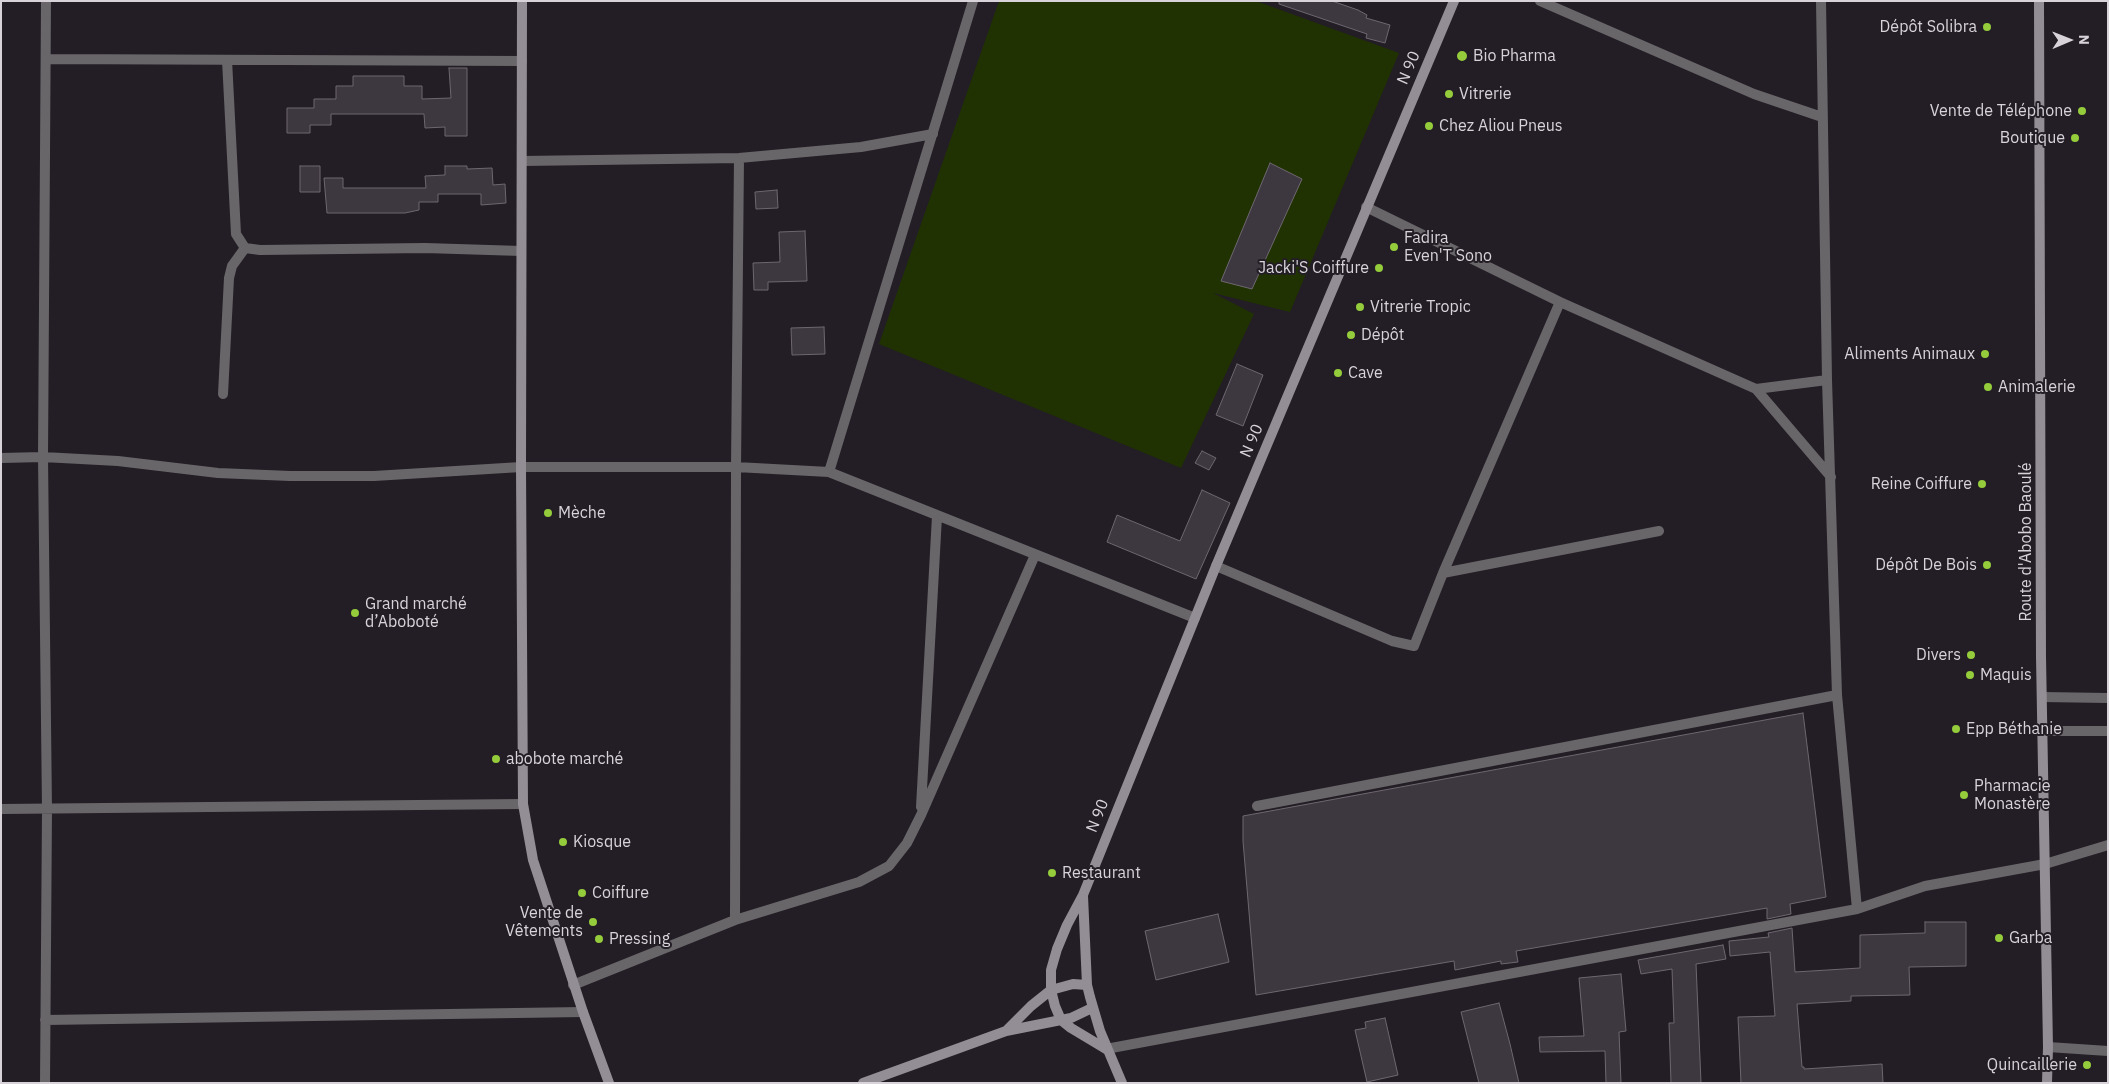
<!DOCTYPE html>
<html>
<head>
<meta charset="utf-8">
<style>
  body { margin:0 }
  #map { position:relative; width:2109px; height:1084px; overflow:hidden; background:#231e25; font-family:"IBM Plex Sans",sans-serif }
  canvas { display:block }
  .frame { position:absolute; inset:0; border:2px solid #d7d3d9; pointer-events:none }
  .north { position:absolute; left:2044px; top:15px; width:50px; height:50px; -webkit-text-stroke:4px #231e25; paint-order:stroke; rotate:89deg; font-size:14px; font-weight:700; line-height:20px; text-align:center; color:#d7d3d9 }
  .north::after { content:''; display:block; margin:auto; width:18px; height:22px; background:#d7d3d9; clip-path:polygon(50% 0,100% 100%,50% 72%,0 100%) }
</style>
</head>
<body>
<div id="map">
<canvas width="2109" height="1084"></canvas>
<div class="frame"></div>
<div class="north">N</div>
</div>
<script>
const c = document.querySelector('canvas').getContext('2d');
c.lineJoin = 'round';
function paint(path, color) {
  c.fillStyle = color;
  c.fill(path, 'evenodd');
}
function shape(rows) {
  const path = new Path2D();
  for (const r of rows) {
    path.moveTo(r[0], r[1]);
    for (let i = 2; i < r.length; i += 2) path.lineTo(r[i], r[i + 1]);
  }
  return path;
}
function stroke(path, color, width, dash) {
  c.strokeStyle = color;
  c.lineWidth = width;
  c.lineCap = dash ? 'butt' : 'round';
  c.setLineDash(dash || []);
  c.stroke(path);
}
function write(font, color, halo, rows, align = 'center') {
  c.font = font + ' "IBM Plex Sans",sans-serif';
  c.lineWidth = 4;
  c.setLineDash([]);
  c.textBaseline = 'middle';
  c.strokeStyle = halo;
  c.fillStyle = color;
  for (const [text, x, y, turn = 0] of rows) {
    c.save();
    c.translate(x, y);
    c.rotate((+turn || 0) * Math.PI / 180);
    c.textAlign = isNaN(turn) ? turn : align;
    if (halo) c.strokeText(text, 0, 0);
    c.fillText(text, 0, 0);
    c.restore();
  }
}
const green = shape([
  [999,1,1256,1,1399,53,1290,312,1213,293,1254,314,1181,468,879,344]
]);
const building = shape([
  [1279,1,1332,1,1358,10,1367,15,1366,18,1390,25,1385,43,1366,38,1367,34,1279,4,1279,1],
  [449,68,467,68,467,136,445,136,445,127,425,128,424,114,331,114,331,125,310,125,310,133,287,133,287,108,314,108,314,99,336,99,336,86,353,86,353,76,404,76,404,86,422,86,422,99,451,98,449,68],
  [1270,163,1302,179,1252,289,1221,281,1270,163],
  [300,166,320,166,320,192,300,192,300,166],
  [445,166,467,166,467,169,492,168,493,185,505,184,506,203,481,205,481,194,438,194,438,202,419,202,419,210,405,213,327,213,324,178,343,178,343,188,426,188,425,176,445,175,445,166],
  [777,190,778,208,756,209,755,192,777,190],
  [805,231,807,281,768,282,768,290,754,290,753,263,780,262,779,232,805,231],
  [824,327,825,354,792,355,791,328,824,327],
  [1237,364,1263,375,1243,426,1216,415,1237,364],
  [1202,451,1216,458,1209,470,1195,463,1202,451],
  [1202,490,1230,503,1196,579,1107,542,1117,515,1180,541,1202,490],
  [1803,713,1826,897,1790,904,1791,914,1767,919,1767,908,1516,951,1518,962,1501,964,1501,961,1455,970,1454,961,1256,995,1243,841,1243,816,1803,713],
  [1218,914,1229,962,1156,980,1145,931,1218,914],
  [1925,922,1966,922,1966,966,1909,967,1910,995,1851,996,1851,1001,1797,1004,1802,1067,1804,1067,1804,1069,1882,1064,1883,1083,1741,1083,1738,1017,1775,1016,1770,952,1730,956,1729,941,1769,937,1768,933,1792,928,1795,972,1860,968,1860,935,1925,933,1925,922],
  [1723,945,1726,959,1696,964,1701,1083,1671,1083,1669,1023,1674,1023,1672,969,1641,974,1638,960,1723,945],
  [1621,974,1626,1031,1619,1032,1621,1083,1606,1083,1605,1051,1540,1052,1539,1037,1584,1036,1579,978,1621,974],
  [1499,1003,1510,1044,1519,1083,1479,1083,1461,1012,1499,1003],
  [1385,1018,1398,1075,1367,1082,1355,1030,1366,1028,1365,1022,1385,1018]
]);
const lane = shape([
  [2042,697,2108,698],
  [2043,731,2108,731]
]);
const street = shape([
  [1540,1,1754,94,1822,117],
  [1821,1,1827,380,1837,695,1857,909],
  [46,59,522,61],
  [227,60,236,234,245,248,260,250,425,248,521,251],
  [522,161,739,158,861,147,933,134],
  [1366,207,1560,302,1756,389,1831,477],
  [1756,389,1827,380],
  [223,394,229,278,232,266,245,248],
  [1,458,43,457,118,461,218,473,290,476,374,476,521,467,736,467,829,472,1195,618],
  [829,472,973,1],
  [1216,566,1392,641,1414,646,1443,573,1560,302],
  [1443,573,1659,531],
  [1257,806,1837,695],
  [921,807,937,516],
  [1,809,523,804],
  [735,920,736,467,739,158],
  [573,985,735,920,859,882,889,866,907,843,921,815,1035,555],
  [45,1020,583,1012],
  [2048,1047,2108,1051],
  [1106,1049,1857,909,1925,886,2045,864,2108,845],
  [45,1083,47,810,43,457,46,1]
]);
const secondary = shape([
  [522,1,521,467,523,804,533,860,583,1012,609,1083],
  [2039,1,2041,657,2048,1047,2047,1083],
  [1083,896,1087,985,1090,997,1100,1031,1122,1083],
  [1006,1031,1031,1006,1051,990,1073,984,1087,985],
  [1106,1049,1071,1028,1061,1020,1055,1006,1051,990,1051,970,1057,949,1067,925,1083,895,1216,566,1454,1],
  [863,1083,1006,1031,1071,1018,1092,1008]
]);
const markers = [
  [1987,27,5,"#95cc3b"],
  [1462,56,6,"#95cc3b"],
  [1449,94,5,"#95cc3b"],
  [2082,111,5,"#95cc3b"],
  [1429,126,5,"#95cc3b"],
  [2075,138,5,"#95cc3b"],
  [1394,247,5,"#95cc3b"],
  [1379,268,5,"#95cc3b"],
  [1360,307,5,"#95cc3b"],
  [1351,335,5,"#95cc3b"],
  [1985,354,5,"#95cc3b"],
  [1338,373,5,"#95cc3b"],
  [1988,387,5,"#95cc3b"],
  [1982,484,5,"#95cc3b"],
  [548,513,5,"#95cc3b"],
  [1987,565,5,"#95cc3b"],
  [355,613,5,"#95cc3b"],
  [1971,655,5,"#95cc3b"],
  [1970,675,5,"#95cc3b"],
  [1956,729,5,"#95cc3b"],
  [496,759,5,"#95cc3b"],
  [1964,795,5,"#95cc3b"],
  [563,842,5,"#95cc3b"],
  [1052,873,5,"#95cc3b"],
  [582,893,5,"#95cc3b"],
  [593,922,5,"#95cc3b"],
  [1999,938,5,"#95cc3b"],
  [599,939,5,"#95cc3b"],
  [2087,1065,5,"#95cc3b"]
];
const poiNames = [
  ["Dépôt Solibra",1977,27,"right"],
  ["Bio Pharma",1473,56],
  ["Vitrerie",1459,94],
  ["Vente de Téléphone",2072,111,"right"],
  ["Chez Aliou Pneus",1439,126],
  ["Boutique",2065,138,"right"],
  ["Fadira",1404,238],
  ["Even'T Sono",1404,256],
  ["Jacki'S Coiffure",1369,268,"right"],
  ["Vitrerie Tropic",1370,307],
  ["Dépôt",1361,335],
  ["Aliments Animaux",1975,354,"right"],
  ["Cave",1348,373],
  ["Animalerie",1998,387],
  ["Reine Coiffure",1972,484,"right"],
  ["Mèche",558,513],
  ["Dépôt De Bois",1977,565,"right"],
  ["Grand marché",365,604],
  ["d’Aboboté",365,622],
  ["Divers",1961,655,"right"],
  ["Maquis",1980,675],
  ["Epp Béthanie",1966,729],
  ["abobote marché",506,759],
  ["Pharmacie",1974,786],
  ["Monastère",1974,804],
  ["Kiosque",573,842],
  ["Restaurant",1062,873],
  ["Coiffure",592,893],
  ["Vente de",583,913,"right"],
  ["Vêtements",583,931,"right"],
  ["Garba",2009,938],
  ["Pressing",609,939],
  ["Quincaillerie",2077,1065,"right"]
];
const streetNames = [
  ["N 90",1409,68,-67],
  ["N 90",1252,441,-67],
  ["Route d'Abobo Baoulé",2026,542,-90],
  ["N 90",1098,816,-68]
];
paint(green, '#203202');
paint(building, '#3d373f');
stroke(building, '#6e6770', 1);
stroke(lane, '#69666a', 10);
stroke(street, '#69666a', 10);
stroke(secondary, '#938e95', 10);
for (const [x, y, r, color] of markers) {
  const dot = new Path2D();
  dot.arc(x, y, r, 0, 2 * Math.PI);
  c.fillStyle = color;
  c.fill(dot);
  stroke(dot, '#231e25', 2);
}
write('16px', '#d7d3d9', '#231e25', poiNames, 'left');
write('16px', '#d7d3d9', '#231e25', streetNames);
</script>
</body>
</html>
